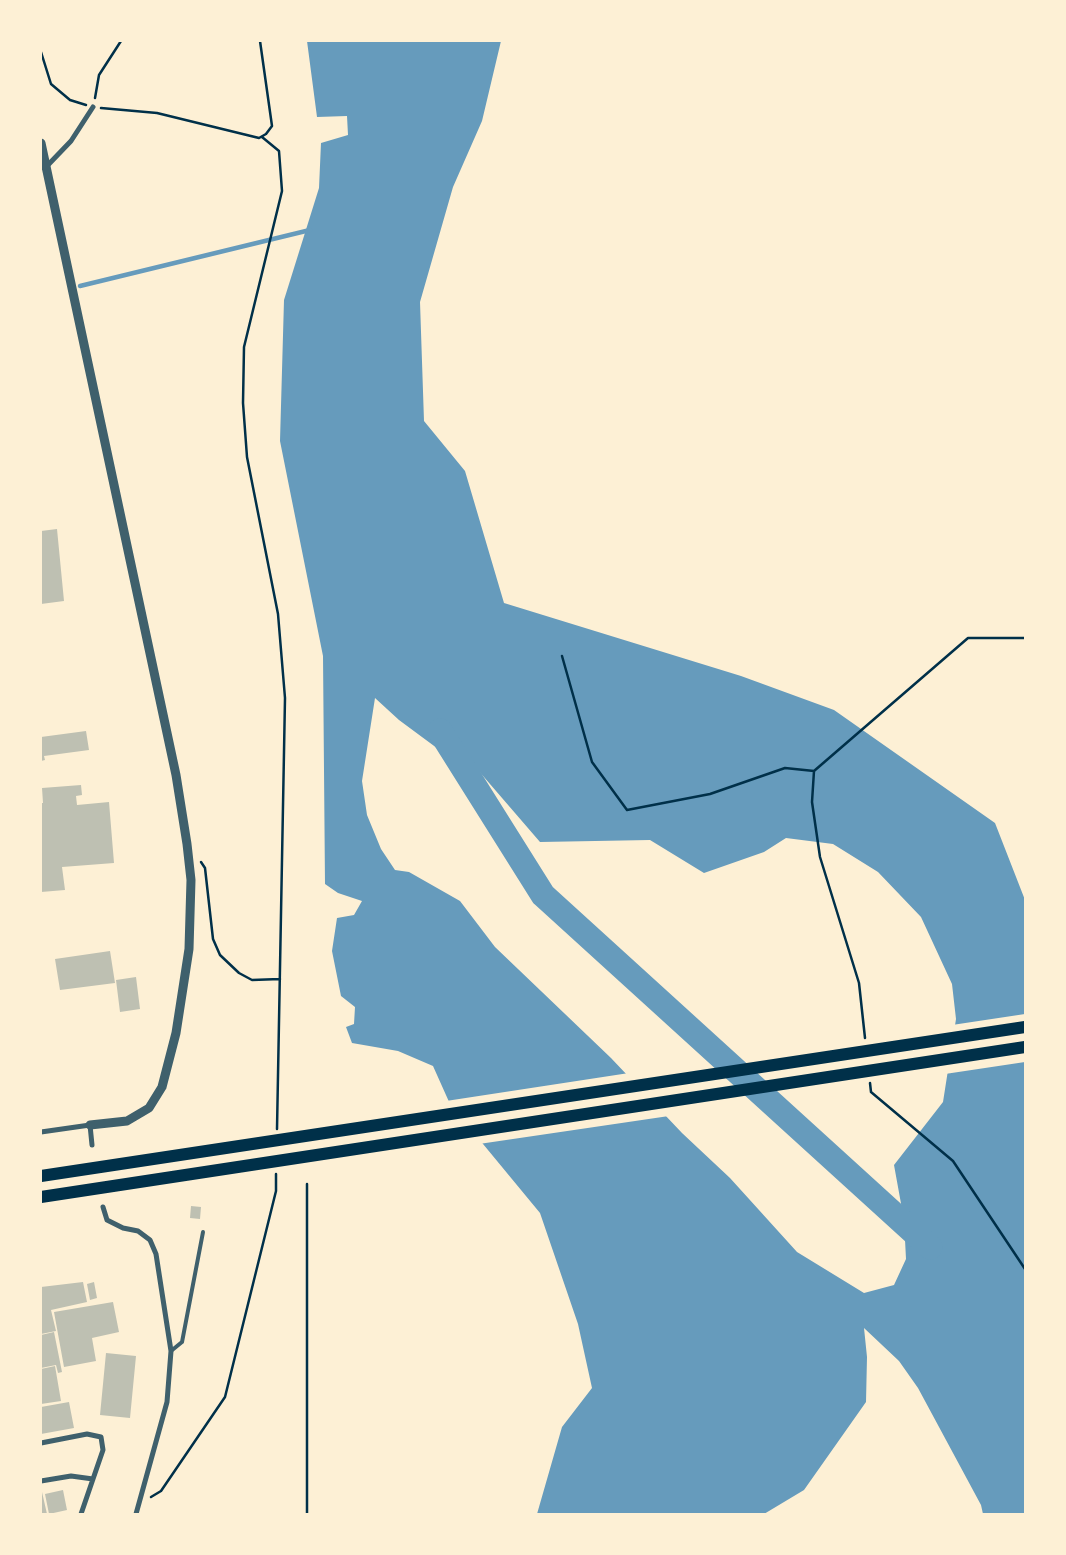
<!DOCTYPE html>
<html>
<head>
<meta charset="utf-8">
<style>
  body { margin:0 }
  #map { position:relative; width:1066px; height:1555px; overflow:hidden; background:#fdf0d5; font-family:"PT Sans Narrow",sans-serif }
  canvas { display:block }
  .frame { position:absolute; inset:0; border:42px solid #fdf0d5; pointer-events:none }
</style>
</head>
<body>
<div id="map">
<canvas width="1066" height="1555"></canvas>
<div class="frame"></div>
</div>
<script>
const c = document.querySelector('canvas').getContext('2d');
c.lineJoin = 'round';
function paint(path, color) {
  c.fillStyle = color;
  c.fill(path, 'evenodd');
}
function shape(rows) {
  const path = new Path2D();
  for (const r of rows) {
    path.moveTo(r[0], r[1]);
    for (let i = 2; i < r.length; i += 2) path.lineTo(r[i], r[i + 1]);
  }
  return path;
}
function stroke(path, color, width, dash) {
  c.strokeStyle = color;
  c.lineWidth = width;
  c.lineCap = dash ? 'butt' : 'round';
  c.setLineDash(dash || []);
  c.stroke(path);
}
const water = shape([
  [307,41,501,41,482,121,453,187,420,302,424,421,465,471,504,603,741,676,834,710,995,823,1025,900,1025,1514,983,1514,981,1505,918,1388,899,1361,864,1328,867,1357,866,1402,804,1490,764,1514,537,1514,562,1427,592,1388,578,1324,540,1213,450,1104,433,1066,398,1051,352,1043,346,1027,354,1024,355,1007,341,996,332,951,337,918,354,915,362,901,338,893,325,884,323,656,280,441,284,300,319,188,321,143,348,135,347,116,317,117],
  [375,698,399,720,449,757,471,762,540,842,650,840,704,873,764,852,786,838,833,844,878,872,921,917,952,984,956,1019,943,1102,894,1165,904,1220,906,1259,894,1285,864,1293,797,1252,730,1178,682,1133,611,1058,495,947,460,901,409,872,395,870,381,849,367,815,362,781]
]);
const pier = shape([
  [1025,1014,1025,1062,945,1074,952,1025],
  [629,1073,669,1116,479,1144,446,1101]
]);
const stream = shape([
  [80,286,310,230]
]);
const river = shape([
  [440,731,543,895,930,1247]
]);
const building = shape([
  [57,529,64,601,41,604,41,531],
  [86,731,89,750,44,756,45,760,41,761,41,737],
  [81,785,82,795,76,796,77,805,109,802,114,863,62,867,65,890,41,892,41,803,43,803,42,788],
  [110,951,115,983,60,990,55,959],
  [136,977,140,1009,120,1012,116,980],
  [191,1206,201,1207,200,1219,190,1218],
  [83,1282,87,1302,51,1310,56,1331,41,1334,41,1287],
  [94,1282,97,1298,90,1300,87,1284],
  [113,1302,119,1332,92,1338,96,1361,64,1367,54,1312],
  [54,1332,62,1372,58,1373,56,1365,41,1368,41,1335],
  [106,1353,136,1356,130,1418,100,1415],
  [55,1366,61,1401,41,1404,41,1369],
  [69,1402,74,1428,41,1434,41,1407],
  [63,1490,67,1510,49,1514,45,1494],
  [41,1492,42,1492,47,1514,41,1514]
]);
const path = shape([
  [41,52,51,84,70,100,86,105],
  [95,98,99,75,121,41],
  [101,108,157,113,259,138,266,134,272,126,260,41],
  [262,137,279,151,282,191,244,347,243,403,247,457,278,614,285,698,277,1129],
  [562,656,592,762,627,810,710,794,785,768,814,771],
  [201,862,205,868,213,939,220,955,239,973,252,980,280,979],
  [865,1038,859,983,820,857,812,802,814,771,968,638,1025,638],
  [870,1083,871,1092,953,1161,1025,1269],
  [307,1184,307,1514],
  [151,1497,161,1491,225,1397,276,1191,276,1174]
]);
const service = shape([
  [171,1351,182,1342,203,1232]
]);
const minor = shape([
  [41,168,47,166,71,141,93,107],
  [41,1132,90,1125,92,1145],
  [103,1207,107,1220,123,1228,138,1231,150,1240,156,1254,171,1351,167,1402,136,1514],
  [41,1443,87,1434,101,1437,103,1450,93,1479,71,1476,41,1481],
  [81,1514,93,1479]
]);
const tertiary = shape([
  [41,143,176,775,187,844,191,880,189,949,176,1033,162,1087,149,1108,127,1121,90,1125]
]);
const trunk = shape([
  [41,1176,1025,1027],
  [41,1197,1025,1047]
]);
paint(water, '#669bbc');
paint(pier, '#fdf0d5');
stroke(stream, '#669bbc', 4.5);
stroke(river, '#669bbc', 25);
paint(building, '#bec0b2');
stroke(path, '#003049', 2.5);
stroke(service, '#3f606c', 4);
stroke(minor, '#3f606c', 5);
stroke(tertiary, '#3f606c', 9);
stroke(trunk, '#003049', 12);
</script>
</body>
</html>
